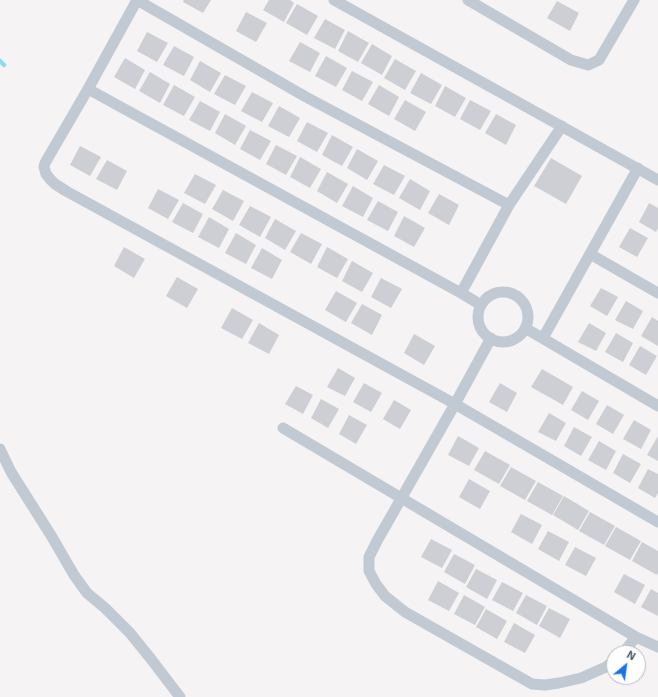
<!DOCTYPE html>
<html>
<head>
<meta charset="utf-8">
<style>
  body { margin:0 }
  #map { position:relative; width:658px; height:697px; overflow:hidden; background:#f5f3f3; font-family:"Exo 2",sans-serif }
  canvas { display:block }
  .north { position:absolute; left:606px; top:645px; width:40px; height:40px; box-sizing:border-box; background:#fff; border:1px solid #b7bbc0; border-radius:50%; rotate:29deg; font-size:11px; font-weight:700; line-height:16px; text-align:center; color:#4a5661 }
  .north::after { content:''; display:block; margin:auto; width:14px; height:18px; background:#1a73e8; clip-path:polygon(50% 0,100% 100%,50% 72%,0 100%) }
</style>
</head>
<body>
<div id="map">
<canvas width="658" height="697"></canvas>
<div class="north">N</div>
</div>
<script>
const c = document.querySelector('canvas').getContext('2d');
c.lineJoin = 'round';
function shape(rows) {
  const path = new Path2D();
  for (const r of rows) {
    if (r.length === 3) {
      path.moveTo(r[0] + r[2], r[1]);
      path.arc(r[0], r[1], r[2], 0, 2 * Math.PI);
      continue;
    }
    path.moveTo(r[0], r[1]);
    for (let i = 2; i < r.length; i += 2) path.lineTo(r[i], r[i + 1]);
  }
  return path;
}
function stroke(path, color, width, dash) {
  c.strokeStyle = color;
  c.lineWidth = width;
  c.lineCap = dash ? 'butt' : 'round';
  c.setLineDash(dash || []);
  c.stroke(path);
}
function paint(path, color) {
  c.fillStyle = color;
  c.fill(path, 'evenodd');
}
const stream = shape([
  [0,61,4,65]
]);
const building = shape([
  [184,0,211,0,203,13,183,2],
  [269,0,290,0,294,3,284,22,263,10],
  [557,1,579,13,570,31,547,18],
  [297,4,318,16,307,35,286,23],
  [246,12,267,23,256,42,236,31],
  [325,19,345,30,335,49,314,38],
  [348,31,369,43,358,62,338,51],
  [147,32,168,43,157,62,137,51],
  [300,42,320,53,310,72,289,61],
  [372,44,392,56,382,75,361,63],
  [174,46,194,57,184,76,163,65],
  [326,56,347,68,336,87,315,76],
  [125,58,145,70,135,89,114,77],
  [395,59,416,71,405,90,384,78],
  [200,61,221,73,210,92,190,80],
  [352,71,373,82,362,101,342,90],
  [150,72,170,84,160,103,139,91],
  [421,73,442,85,431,104,410,93],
  [225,75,246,86,235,105,214,94],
  [174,85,195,97,184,116,163,105],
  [379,85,399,97,389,116,368,104],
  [445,86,466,98,455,117,435,106],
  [252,92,273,103,262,122,241,111],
  [405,100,426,112,415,131,394,119],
  [470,100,491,111,480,130,460,119],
  [200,101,220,112,210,131,189,120],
  [279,106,300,118,289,137,268,126],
  [225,114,246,126,235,145,215,133],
  [496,114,516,125,506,145,485,133],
  [307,122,328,133,317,152,297,141],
  [250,130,271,141,260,160,240,149],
  [332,135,353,147,342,166,322,155],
  [276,145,297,156,286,175,266,164],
  [80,146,101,157,90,176,70,165],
  [357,149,378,161,367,180,347,168],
  [300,157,321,169,310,188,290,177],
  [551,158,582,176,566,204,534,186],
  [107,160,127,171,117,190,96,179],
  [384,165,405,176,394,195,373,184],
  [327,172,348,184,337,203,317,191],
  [195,174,216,185,205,204,184,193],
  [410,179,430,191,420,210,399,198],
  [353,186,373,198,363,217,342,206],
  [158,189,179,200,168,219,148,208],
  [223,190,244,201,233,221,212,209],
  [439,194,459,205,449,225,428,213],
  [378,201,398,212,388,231,367,220],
  [183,203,203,214,193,233,172,222],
  [649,203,658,208,658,228,656,232,639,222],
  [250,206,271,217,260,237,239,225],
  [404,216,425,228,414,247,394,236],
  [209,217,229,229,219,248,198,237],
  [275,219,296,231,285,250,265,238],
  [630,228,648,238,637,257,619,247],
  [236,233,256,245,246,264,225,253],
  [301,233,322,244,311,264,290,252],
  [124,247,145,259,134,278,114,266],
  [327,247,348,259,337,278,317,267],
  [262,248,282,260,272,279,251,268],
  [352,261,373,273,362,292,342,281],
  [177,277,198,289,187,308,166,296],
  [381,278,402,289,391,308,371,297],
  [601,288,618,297,607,316,590,306],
  [336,291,357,303,346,322,325,310],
  [626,301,643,311,633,329,615,320],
  [362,304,382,315,372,335,351,323],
  [232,308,253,320,242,339,221,328],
  [652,317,658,321,658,346,641,336],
  [259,323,279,335,269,354,248,343],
  [589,323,606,333,596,351,578,342],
  [616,333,633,343,623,362,605,352],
  [414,334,435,346,424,365,404,353],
  [640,346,657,356,646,375,629,365],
  [338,368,355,378,345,396,327,387],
  [542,369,573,387,563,405,531,387],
  [364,383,382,393,371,412,353,402],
  [500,383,517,393,507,412,489,402],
  [296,386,313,395,303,414,285,404],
  [582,391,599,401,588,420,571,410],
  [321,399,339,409,328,428,311,418],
  [394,400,411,410,400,429,383,419],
  [607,405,624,415,613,434,596,424],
  [549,413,566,423,556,441,538,432],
  [349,415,367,425,356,444,339,434],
  [634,420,651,430,641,449,623,439],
  [574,427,592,437,581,456,564,446],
  [458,436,479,448,469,466,448,455],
  [658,436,658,461,647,455],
  [599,441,616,451,606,470,588,460],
  [485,451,510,465,499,484,474,470],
  [623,454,641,464,630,483,613,473],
  [511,467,536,481,525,500,500,486],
  [648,469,658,474,658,493,655,498,638,488],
  [469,479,490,491,480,509,459,497],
  [538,482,563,496,552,515,527,501],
  [564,496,589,511,578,530,553,515],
  [590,512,615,526,604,545,579,531],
  [521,514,542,525,532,544,511,532],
  [616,527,641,541,630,560,605,546],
  [548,531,569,542,559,561,538,549],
  [431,539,452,550,442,568,421,557],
  [642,542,658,551,658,573,657,575,632,561],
  [575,547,596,558,586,576,565,565],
  [454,554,475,565,465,584,444,572],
  [476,569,497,580,487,599,466,587],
  [624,574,645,585,635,604,614,592],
  [438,581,459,593,449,611,428,600],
  [502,582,523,593,513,611,492,600],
  [651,589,658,593,658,616,641,607],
  [464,595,485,607,475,625,454,614],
  [526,595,547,606,537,625,516,613],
  [549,608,570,619,560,638,539,626],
  [486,609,507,621,497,639,476,627],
  [514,623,535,635,525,653,504,642]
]);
const street = shape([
  [137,0,306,97,509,205],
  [334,0,658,180],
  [468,0,571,60,588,65,599,60,634,0],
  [88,89,137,0],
  [590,254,658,293],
  [503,317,25],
  [461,293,509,205,562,126],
  [481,305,461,293,88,89,45,163,44,167,46,174,50,179,55,184,66,191,455,404,658,522],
  [525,328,658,406],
  [491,338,455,404,377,541,369,557,369,571,376,584,385,596,405,612,532,684,545,685,559,683,581,678,606,667,614,661],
  [543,338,638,168],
  [283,428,636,637,658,647],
  [0,449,11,472,52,537,74,575,87,593,105,608,130,633,151,659,180,697],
  [623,653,636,637]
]);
stroke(stream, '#90daee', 4.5);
paint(building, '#cdcfd5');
stroke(street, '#c1cad2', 11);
</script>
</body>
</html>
